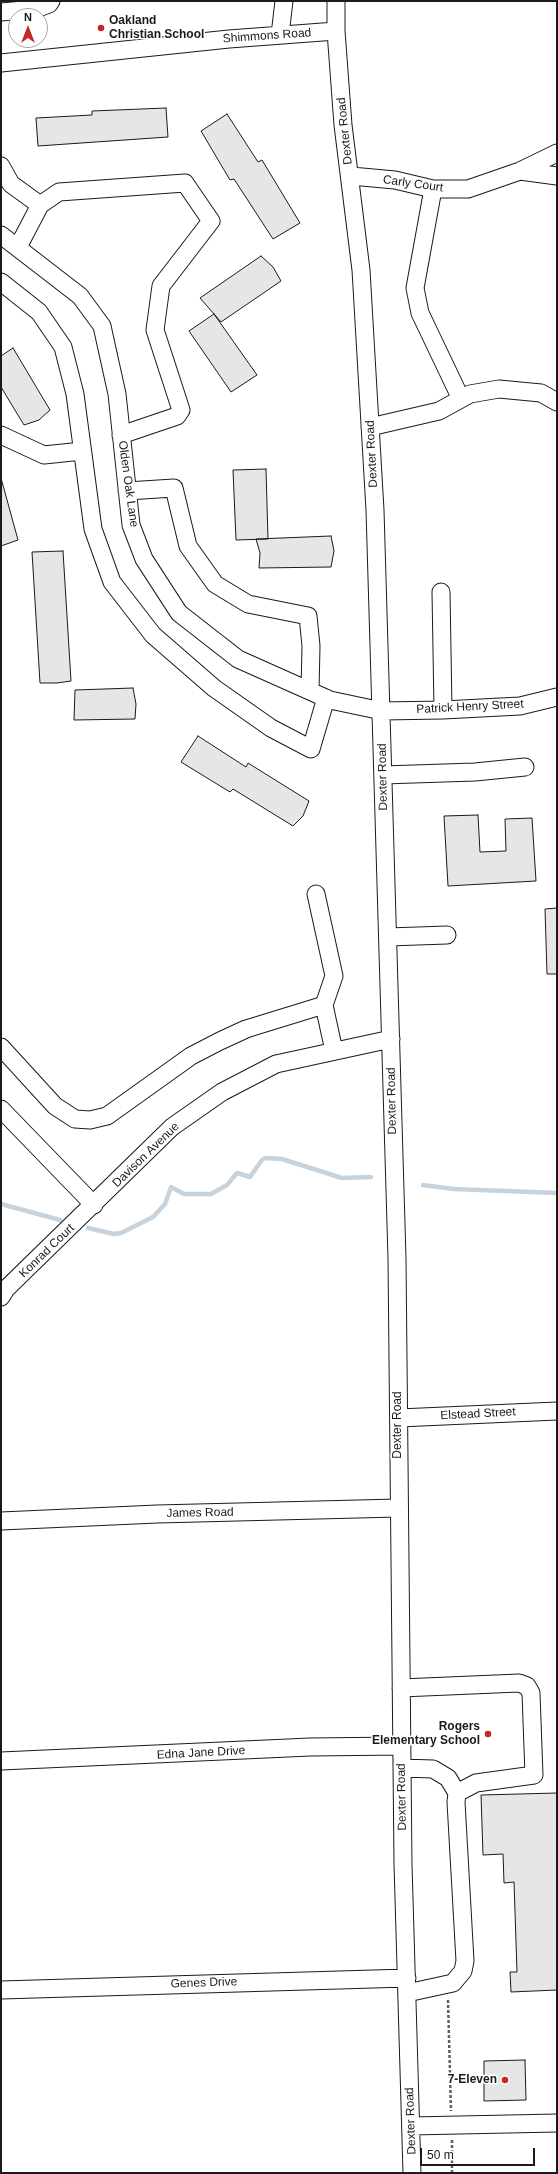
<!DOCTYPE html>
<html>
<head>
<meta charset="utf-8">
<style>
  body { margin:0 }
  #map { position:relative; width:558px; height:2174px; overflow:hidden; background:#fff; font-family:Helvetica,sans-serif }
  canvas { display:block }
  .frame { position:absolute; inset:0; border:2px solid #1a1a1a; pointer-events:none }
  .north { position:absolute; left:8px; top:8px; width:40px; height:40px; box-sizing:border-box; background:#fff; border:1px solid #a3a3a3; border-radius:50%; rotate:0deg; font-size:11px; font-weight:700; line-height:16px; text-align:center; color:#1a1a1a }
  .north::after { content:''; display:block; margin:auto; width:14px; height:18px; background:#c62828; clip-path:polygon(50% 0,100% 100%,50% 72%,0 100%) }
  .scale { position:absolute; left:420px; top:2148px; width:115px; height:18px; box-sizing:border-box; border:2px solid #1a1a1a; border-top:0; padding-left:5px; font-size:12px; line-height:14px; white-space:nowrap; color:#1a1a1a; -webkit-text-stroke:3px #fff; paint-order:stroke }
</style>
</head>
<body>
<div id="map">
<canvas width="558" height="2174"></canvas>
<div class="frame"></div>
<div class="north">N</div>
<div class="scale">50 m</div>
</div>
<script>
const c = document.querySelector('canvas').getContext('2d');
c.lineJoin = 'round';
function shape(rows) {
  const path = new Path2D();
  for (const r of rows) {
    path.moveTo(r[0], r[1]);
    for (let i = 2; i < r.length; i += 2) path.lineTo(r[i], r[i + 1]);
  }
  return path;
}
function stroke(path, color, width, dash) {
  c.strokeStyle = color;
  c.lineWidth = width;
  c.lineCap = dash ? 'butt' : 'round';
  c.setLineDash(dash || []);
  c.stroke(path);
}
function paint(path, color) {
  c.fillStyle = color;
  c.fill(path, 'evenodd');
}
function write(font, color, halo, rows, align = 'center') {
  c.font = font + ' Helvetica,sans-serif';
  c.lineWidth = 3;
  c.setLineDash([]);
  c.textBaseline = 'middle';
  c.strokeStyle = halo;
  c.fillStyle = color;
  for (const [text, x, y, turn = 0] of rows) {
    c.save();
    c.translate(x, y);
    c.rotate((+turn || 0) * Math.PI / 180);
    c.textAlign = isNaN(turn) ? turn : align;
    if (halo) c.strokeText(text, 0, 0);
    c.fillText(text, 0, 0);
    c.restore();
  }
}
const stream = shape([
  [423,1185,454,1189,557,1193],
  [1,1204,60,1220],
  [88,1228,114,1234,121,1233,153,1217,165,1204,171,1187,184,1194,211,1194,227,1185,237,1173,250,1177,262,1160,265,1158,282,1159,342,1178,371,1177]
]);
const building = shape([
  [166,108,168,137,38,146,36,118,92,115,92,111,166,108],
  [227,114,258,162,262,160,300,223,273,239,234,179,230,180,201,131,227,114],
  [261,256,273,267,281,281,221,322,200,298,261,256],
  [214,314,257,375,231,392,189,331,214,314],
  [13,348,50,410,39,420,24,425,1,387,1,356,13,348],
  [266,469,268,539,236,540,233,470,266,469],
  [1,478,18,540,1,546,1,478],
  [331,536,334,551,331,567,259,568,260,553,256,539,331,536],
  [63,551,71,681,57,683,40,683,32,552,63,551],
  [133,688,136,704,135,719,74,720,75,690,133,688],
  [198,736,246,767,248,763,309,801,303,816,293,826,233,789,230,792,181,762,198,736],
  [478,815,480,852,506,851,505,819,532,818,536,881,448,886,444,816,478,815],
  [557,908,557,974,547,974,545,909,557,908],
  [557,1793,557,1990,511,1992,510,1972,517,1972,514,1882,504,1883,503,1854,483,1855,481,1795,557,1793],
  [525,2060,526,2100,484,2101,484,2061,525,2060]
]);
const path = shape([
  [448,2000,451,2111],
  [452,2140,452,2173]
]);
const minor = shape([
  [1,12,36,9,49,4,51,1],
  [336,31,343,125,361,270,375,510,397,1258,403,1864,412,2173],
  [280,35,284,1],
  [1,63,229,39,336,31,336,1],
  [1,166,11,184,40,205,59,192,185,183,211,221,161,286,155,330,181,410,177,416,121,435],
  [520,171,557,176],
  [351,176,395,180,433,189,468,189,520,171,557,153],
  [433,189,415,288,420,313,461,399],
  [1,235,80,296,102,326,117,394,131,525,144,559,179,613,238,659,330,700,382,711,443,710,520,706,557,697],
  [18,247,40,205],
  [1,282,39,312,63,347,75,394,93,529,112,582,153,635,214,688,271,728,311,749,326,698],
  [370,427,439,411,470,394,499,389,541,393,557,402],
  [1,435,44,455,82,451],
  [127,491,174,488,188,546,215,584,248,604,308,616,311,646,310,691],
  [441,592,443,710],
  [383,775,475,772,525,767],
  [316,894,334,976,324,1005],
  [388,937,447,935],
  [1,1047,55,1106,75,1119,90,1120,107,1116,191,1056,220,1041,246,1029,324,1005,334,1051],
  [1,1109,94,1205],
  [1,1297,6,1289,172,1127,222,1092,276,1064,391,1039],
  [399,1418,557,1411],
  [1,1521,157,1514,398,1508],
  [401,1688,519,1683,527,1686,531,1693,534,1775,476,1783,457,1793,456,1802,465,1961,463,1971,453,1983,407,1993],
  [1,1761,310,1747,402,1746],
  [402,1768,433,1769,448,1778,457,1793],
  [1,1990,407,1978],
  [411,2126,557,2123]
]);
const markers = [
  [101,28,4,"#c62828"],
  [488,1734,4,"#c62828"],
  [505,2080,4,"#c62828"]
];
const poiNames = [
  ["Oakland",109,21,"left"],
  ["Christian School",109,35,"left"],
  ["Rogers",480,1727],
  ["Elementary School",480,1741],
  ["7-Eleven",497,2080]
];
const streetNames = [
  ["Shimmons Road",267,36,-4],
  ["Dexter Road",345,131,-96],
  ["Carly Court",413,184,8],
  ["Dexter Road",372,454,-93],
  ["Olden Oak Lane",128,484,82],
  ["Patrick Henry Street",470,707,-3],
  ["Dexter Road",383,777,-91],
  ["Dexter Road",392,1101,-91],
  ["Davison Avenue",146,1155,-44],
  ["Konrad Court",47,1251,-44],
  ["Elstead Street",478,1414,-3],
  ["Dexter Road",398,1425,-90],
  ["James Road",200,1513,-1],
  ["Edna Jane Drive",201,1753,-3],
  ["Dexter Road",402,1797,-91],
  ["Genes Drive",204,1983,-2],
  ["Dexter Road",411,2121,-92]
];
stroke(stream, '#c6d2dc', 4.5);
paint(building, '#e6e6e6');
stroke(building, '#1a1a1a', 1);
stroke(minor, '#1a1a1a', 19);
stroke(path, '#5f5f5f', 2.5, [3, 2]);
stroke(minor, '#fff', 17);
for (const [x, y, r, color] of markers) {
  const dot = new Path2D();
  dot.arc(x, y, r, 0, 2 * Math.PI);
  c.fillStyle = color;
  c.fill(dot);
  stroke(dot, '#fff', 1.5);
}
write('bold 12px', '#1a1a1a', '#fff', poiNames, 'right');
write('12px', '#1a1a1a', '#fff', streetNames);
</script>
</body>
</html>
